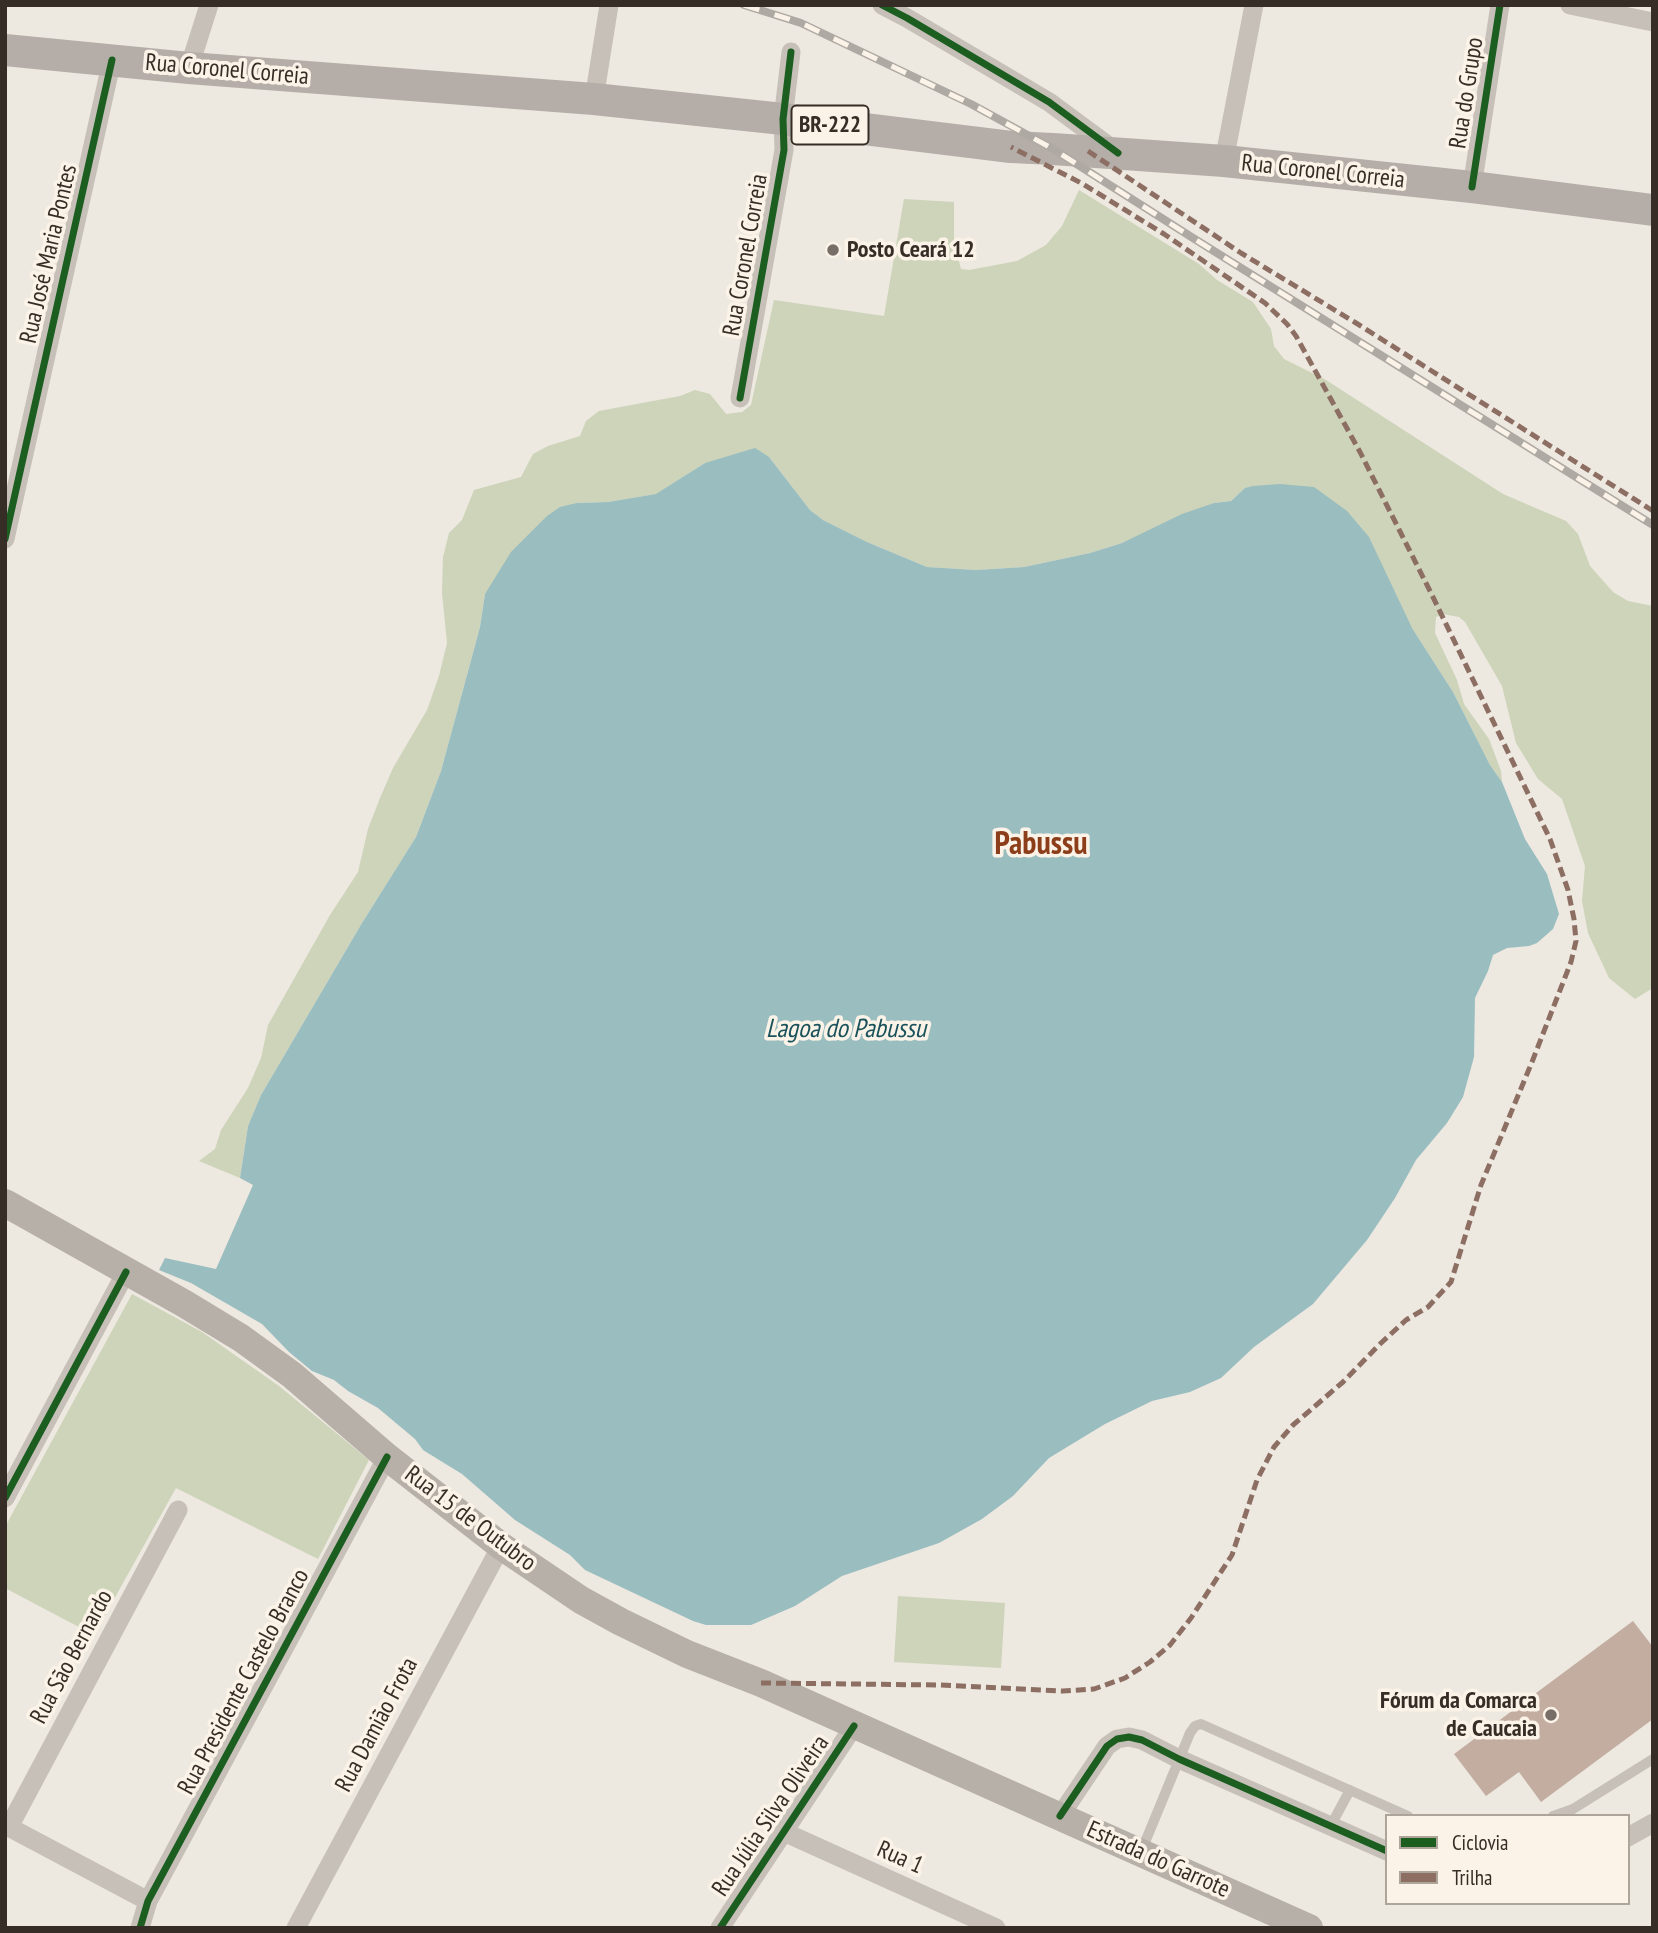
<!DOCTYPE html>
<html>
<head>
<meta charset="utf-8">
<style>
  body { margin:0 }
  #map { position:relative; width:1658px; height:1933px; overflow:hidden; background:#ede8e0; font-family:"PT Sans Narrow",sans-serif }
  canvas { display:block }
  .frame { position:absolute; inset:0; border:7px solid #372d27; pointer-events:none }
  .legend { position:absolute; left:1385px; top:1814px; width:245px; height:91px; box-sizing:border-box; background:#fbf3e7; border:2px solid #ada49a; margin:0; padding:9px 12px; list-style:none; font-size:21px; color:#372d27 }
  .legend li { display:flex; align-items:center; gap:14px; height:35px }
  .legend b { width:35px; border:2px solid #ada49a }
</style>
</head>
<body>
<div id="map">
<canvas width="1658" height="1933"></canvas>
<div class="frame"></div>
<ul class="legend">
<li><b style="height:9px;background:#1b5e20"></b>Ciclovia</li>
<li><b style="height:9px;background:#8d6e63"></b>Trilha</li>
</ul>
</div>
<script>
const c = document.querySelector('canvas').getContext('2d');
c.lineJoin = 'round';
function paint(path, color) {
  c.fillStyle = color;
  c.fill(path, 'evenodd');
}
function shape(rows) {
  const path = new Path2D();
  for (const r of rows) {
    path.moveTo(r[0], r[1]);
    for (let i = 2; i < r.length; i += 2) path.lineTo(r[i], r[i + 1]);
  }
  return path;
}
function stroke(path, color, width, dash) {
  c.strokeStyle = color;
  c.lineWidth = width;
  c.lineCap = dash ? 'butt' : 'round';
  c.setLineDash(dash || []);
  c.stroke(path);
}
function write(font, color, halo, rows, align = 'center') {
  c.font = font + ' "PT Sans Narrow",sans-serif';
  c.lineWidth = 7;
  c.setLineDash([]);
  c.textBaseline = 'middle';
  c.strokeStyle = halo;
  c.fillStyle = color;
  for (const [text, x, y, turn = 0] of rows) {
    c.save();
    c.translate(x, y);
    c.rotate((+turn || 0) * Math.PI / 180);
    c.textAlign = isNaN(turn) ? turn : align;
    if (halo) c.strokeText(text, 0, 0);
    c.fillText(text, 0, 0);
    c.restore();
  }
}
const green = shape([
  [1079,190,1199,264,1217,280,1253,302,1271,329,1274,346,1284,359,1326,380,1503,494,1566,521,1578,534,1590,566,1613,592,1628,601,1653,606,1653,988,1635,999,1609,978,1588,933,1582,901,1585,866,1562,799,1538,779,1516,743,1502,686,1465,622,1459,617,1443,614,1436,617,1435,633,1457,680,1464,704,1489,739,1501,771,1502,782,1490,765,1453,692,1412,628,1245,488,1231,501,1214,503,1122,543,1090,553,1024,567,976,570,927,567,867,542,823,520,810,510,769,457,705,463,657,494,608,502,577,503,485,594,480,627,441,771,416,837,362,923,261,1095,248,1126,240,1178,199,1161,215,1149,221,1130,248,1088,261,1058,268,1025,330,915,358,872,368,829,380,798,393,768,427,710,439,676,447,643,442,593,443,557,449,533,462,520,474,490,521,477,533,454,548,446,580,436,586,421,599,411,680,396,695,390,710,394,726,414,742,412,751,405,774,300,884,316,904,199,954,202,954,242,961,269,969,270,1017,261,1046,245,1062,226],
  [132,1294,202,1332,279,1386,369,1460,318,1559,176,1488,94,1635,5,1588,5,1527],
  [898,1596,1005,1603,1001,1668,894,1662]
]);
const water = shape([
  [755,448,769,457,810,510,823,520,867,542,927,567,976,570,1024,567,1090,553,1122,543,1182,514,1214,503,1231,501,1245,488,1253,486,1280,484,1314,487,1347,511,1369,537,1412,628,1453,692,1490,765,1502,782,1525,839,1547,874,1559,914,1553,929,1537,943,1529,946,1507,948,1493,955,1488,971,1475,998,1474,1057,1463,1097,1447,1123,1416,1160,1395,1198,1367,1240,1313,1304,1254,1347,1221,1378,1190,1392,1152,1401,1105,1424,1049,1458,1013,1496,982,1519,939,1543,842,1576,795,1606,751,1625,706,1625,693,1621,585,1570,570,1555,515,1520,462,1474,423,1450,415,1439,378,1408,348,1391,334,1380,312,1371,289,1352,262,1324,191,1283,159,1270,165,1258,216,1269,253,1185,240,1178,248,1126,261,1095,362,923,416,837,441,771,480,627,485,594,511,552,547,516,560,507,577,503,608,502,656,494,705,463]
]);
const building = shape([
  [1633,1621,1653,1647,1653,1719,1541,1802,1519,1772,1486,1796,1454,1754]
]);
const service = shape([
  [1553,1816,1573,1809,1653,1759],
  [1330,1827,1350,1790],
  [1141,1852,1190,1733,1195,1726,1201,1724,1408,1816]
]);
const minor = shape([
  [882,5,907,18,1049,102,1114,150],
  [1570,5,1653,22],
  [189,68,209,5],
  [594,99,609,5],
  [1224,161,1254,5],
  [1472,187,1500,5],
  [740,398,784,150,783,119,791,52],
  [5,539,112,60],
  [5,1498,126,1272],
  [1060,1816,1107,1746,1117,1739,1129,1737,1142,1740,1179,1759,1387,1851],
  [5,1825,148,1901],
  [9,1827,178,1510],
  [784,1832,996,1928],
  [1628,1837,1653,1823],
  [140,1928,148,1901,387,1457],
  [296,1928,501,1546],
  [720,1928,854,1726]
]);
const secondary = shape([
  [5,1203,185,1304,241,1338,292,1375,387,1457,501,1546,581,1600,621,1622,687,1654,761,1683,1309,1928]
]);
const primary = shape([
  [5,50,189,68,594,99,783,119,1011,147,1053,149,1224,161,1472,187,1653,210]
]);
const rail = shape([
  [744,5,801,23,971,104,1053,149,1193,238,1653,525]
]);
const quiet = shape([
  [1088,151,1241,253,1356,323,1653,511],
  [761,1683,939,1685,1063,1691,1094,1689,1125,1678,1150,1662,1170,1645,1191,1618,1232,1555,1257,1480,1274,1447,1293,1425,1343,1382,1380,1344,1406,1320,1428,1307,1451,1282,1481,1185,1532,1062,1571,962,1576,941,1574,919,1568,890,1550,839,1431,593,1360,452,1296,336,1287,324,1265,303,1164,234,1083,184,1011,147]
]);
const cycleway = shape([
  [882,5,907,18,1049,102,1118,153],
  [1472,187,1500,5],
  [740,398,784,150,783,119,791,52],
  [5,539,112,60],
  [5,1498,126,1272],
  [1060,1816,1107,1746,1117,1739,1129,1737,1142,1740,1179,1759,1387,1851],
  [140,1928,148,1901,387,1457],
  [720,1928,854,1726]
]);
const markers = [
  [833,250,7,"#776e68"],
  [1551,1715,7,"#776e68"]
];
const shields = [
  [830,125,77]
];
const shieldNames = [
  ["BR-222",830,125]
];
const streetNames = [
  ["Rua Coronel Correia",227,70,5],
  ["Rua do Grupo",1467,93,-81],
  ["Rua Coronel Correia",1323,172,6],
  ["Rua José Maria Pontes",49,254,-77],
  ["Rua Coronel Correia",746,255,-80],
  ["Rua 15 de Outubro",470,1519,37],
  ["Rua São Bernardo",72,1657,-62],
  ["Rua Presidente Castelo Branco",244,1682,-62],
  ["Rua Damião Frota",377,1725,-62],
  ["Rua Júlia Silva Oliveira",771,1816,-56],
  ["Rua 1",900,1858,24],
  ["Estrada do Garrote",1158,1860,24]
];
const poiNames = [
  ["Posto Ceará 12",847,250],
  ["Fórum da Comarca",1537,1701,"right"],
  ["de Caucaia",1537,1729,"right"]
];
const waterNames = [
  ["Lagoa do Pabussu",846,1030]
];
const districtNames = [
  ["Pabussu",1041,845]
];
paint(green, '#cdd4b9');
paint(water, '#9abdc0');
paint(building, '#c2ada0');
stroke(service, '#c6c0b9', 10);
stroke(minor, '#c6c0b9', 19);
stroke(secondary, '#b7b0a9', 28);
stroke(primary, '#b5aea8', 32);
stroke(rail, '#aea9a3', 8);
stroke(rail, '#fbf3e7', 5, [16]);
stroke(quiet, '#8d6e63', 5, [10, 5]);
stroke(cycleway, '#1b5e20', 7);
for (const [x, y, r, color] of markers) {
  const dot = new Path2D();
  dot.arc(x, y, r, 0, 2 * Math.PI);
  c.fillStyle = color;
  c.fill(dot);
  stroke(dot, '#fbf3e7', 2.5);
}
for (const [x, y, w] of shields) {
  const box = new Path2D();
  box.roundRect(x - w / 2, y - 19.5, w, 39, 5);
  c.fillStyle = '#fbf3e7';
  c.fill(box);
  stroke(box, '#372d27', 2);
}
write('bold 23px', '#372d27', null, shieldNames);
write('24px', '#372d27', '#fbf3e7', streetNames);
write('bold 24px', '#372d27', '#fbf3e7', poiNames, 'left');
write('italic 26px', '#1a525c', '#fbf3e7', waterNames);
write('bold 32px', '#8c3e1a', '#fbf3e7', districtNames);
</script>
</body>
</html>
